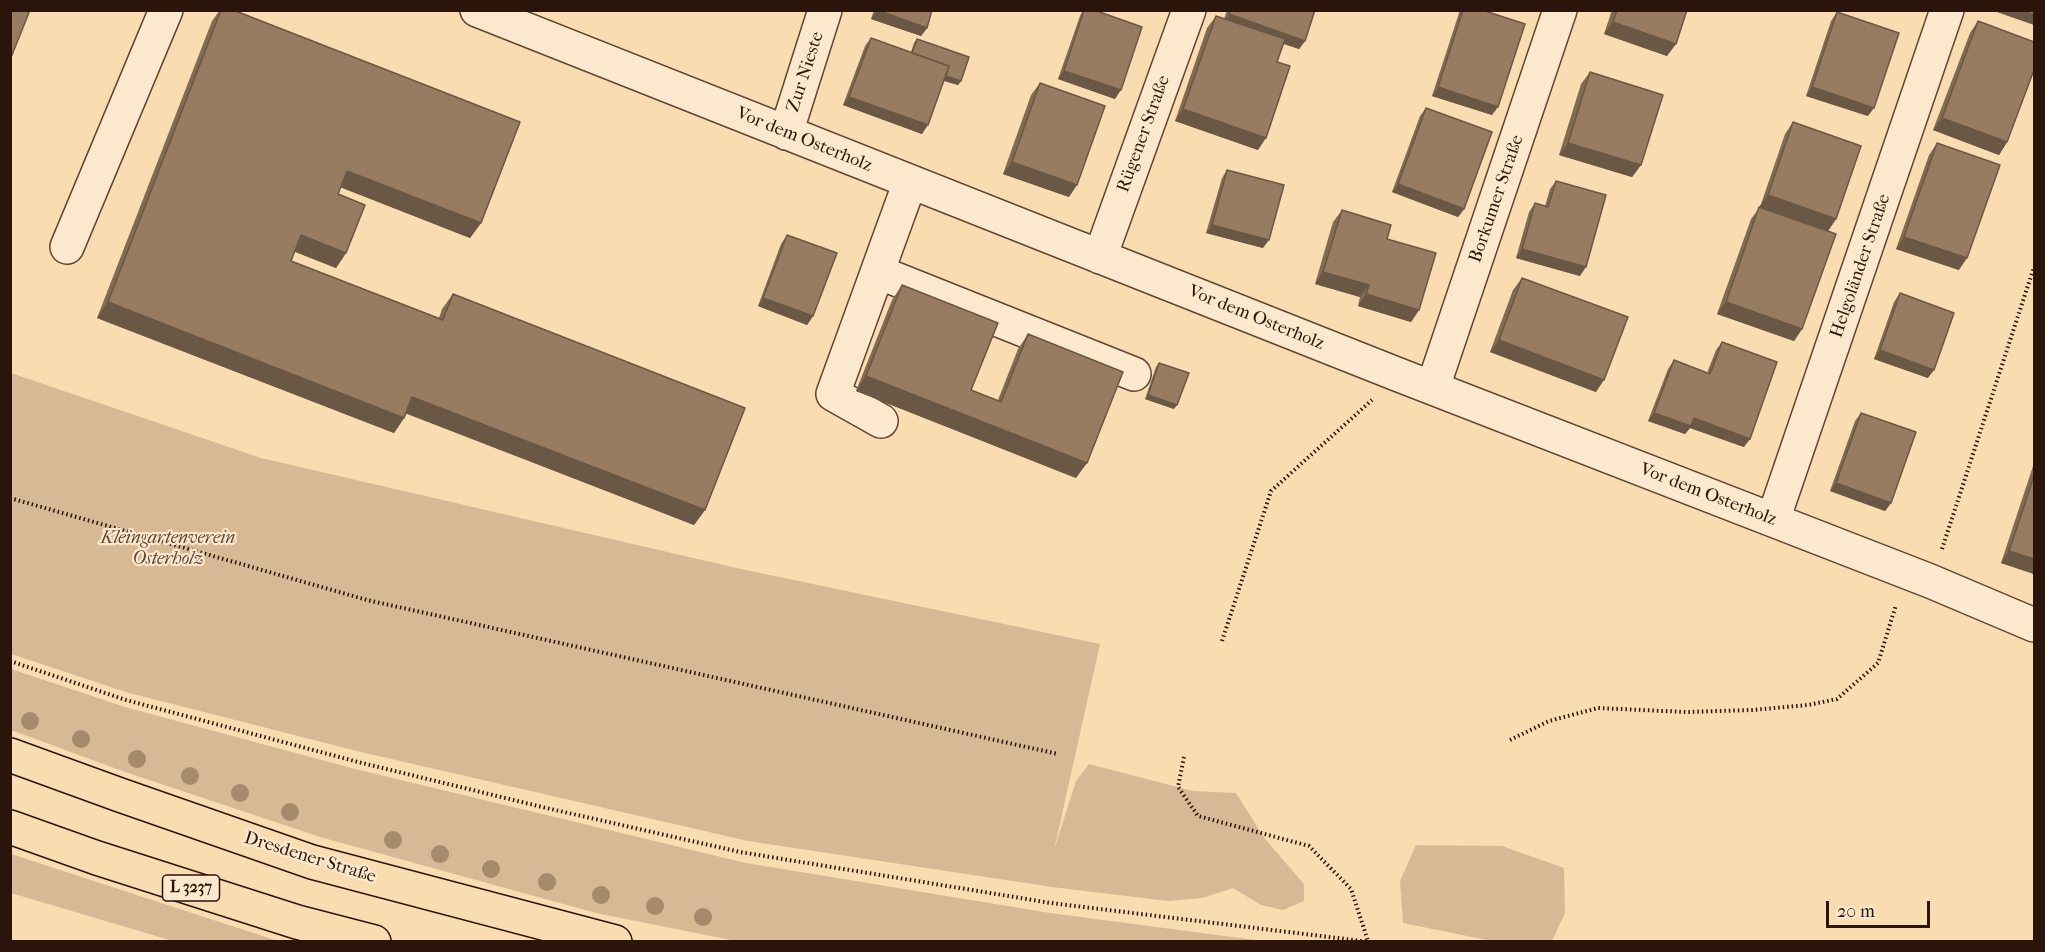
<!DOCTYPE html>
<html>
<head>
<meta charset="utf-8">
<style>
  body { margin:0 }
  #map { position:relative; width:2045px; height:952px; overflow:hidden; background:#fadcb1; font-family:"IM FELL French Canon",serif }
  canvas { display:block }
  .frame { position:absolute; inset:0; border:12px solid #2b140a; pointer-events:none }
  .scale { position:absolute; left:1826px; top:901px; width:104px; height:27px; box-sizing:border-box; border:3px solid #2b140a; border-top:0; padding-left:8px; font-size:18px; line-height:21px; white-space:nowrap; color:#2b140a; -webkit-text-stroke:4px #fce8cc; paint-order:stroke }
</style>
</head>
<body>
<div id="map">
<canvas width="2045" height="952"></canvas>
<div class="frame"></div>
<div class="scale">20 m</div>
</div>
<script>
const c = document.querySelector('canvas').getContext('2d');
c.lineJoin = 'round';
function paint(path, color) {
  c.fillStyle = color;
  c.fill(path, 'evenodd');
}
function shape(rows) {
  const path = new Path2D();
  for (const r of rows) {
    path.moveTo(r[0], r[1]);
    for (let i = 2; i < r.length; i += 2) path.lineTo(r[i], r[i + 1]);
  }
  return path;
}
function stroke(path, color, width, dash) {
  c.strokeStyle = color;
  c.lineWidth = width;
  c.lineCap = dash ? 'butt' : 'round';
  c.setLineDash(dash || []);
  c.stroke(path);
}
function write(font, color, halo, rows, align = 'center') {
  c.font = font + ' "IM FELL French Canon",serif';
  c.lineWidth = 4.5;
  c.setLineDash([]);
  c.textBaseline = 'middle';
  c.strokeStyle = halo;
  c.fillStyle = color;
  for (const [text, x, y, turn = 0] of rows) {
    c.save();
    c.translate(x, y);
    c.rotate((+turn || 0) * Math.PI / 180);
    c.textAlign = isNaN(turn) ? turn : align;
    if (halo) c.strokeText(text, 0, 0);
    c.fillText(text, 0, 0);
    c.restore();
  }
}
const green = shape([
  [11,373,261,458,741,569,1100,644,1054,850,1076,781,1089,764,1193,791,1236,793,1265,839,1304,884,1304,901,1283,910,1261,905,1233,888,1202,898,1168,901,1052,887,748,841,361,752,129,693,11,654],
  [11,669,125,707,355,769,746,863,1050,913,1263,941,741,942,596,913,320,837,125,772,11,730],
  [1416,845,1502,846,1564,868,1565,913,1552,941,1492,941,1403,923,1400,881],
  [10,854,11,854,278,941,173,941,11,893]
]);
const path = shape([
  [10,498,367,600,1058,754],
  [1942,549,2034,267],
  [1222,641,1271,491,1372,400],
  [10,661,126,700,358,762,542,807,740,852,1051,903,1370,942],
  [1510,740,1549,721,1598,708,1686,712,1752,710,1808,705,1837,699,1878,663,1896,605],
  [1184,757,1178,787,1198,816,1309,846,1351,889,1368,941]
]);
const minor = shape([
  [477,10,1399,375,1930,581,2034,625],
  [786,133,825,10],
  [67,247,166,10],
  [1100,257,1189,10],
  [878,272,1134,374],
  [1433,387,1560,10],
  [881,421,833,394,910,182],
  [1773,520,1947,10]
]);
const major = shape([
  [10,755,120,795,312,862,615,942],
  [10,827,97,858,297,922,374,942]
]);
const trees = [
  [30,721],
  [81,739],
  [137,759],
  [190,776],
  [240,793],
  [290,812],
  [393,840],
  [440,854],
  [491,869],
  [547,882],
  [601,895],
  [655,906],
  [703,917]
];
const wall = shape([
  [220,10,233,10,481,223,470,238,341,187,338,194,346,253,336,268,295,252,291,261,439,318,442,309,453,294,705,510,694,525,406,413,404,418,394,433,97,318,212,21],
  [874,10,932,10,927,28,921,36,871,19],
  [1083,10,1094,10,1115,99,1058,79,1080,16],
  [1227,10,1315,10,1305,41,1299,49,1284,44,1277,62,1258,150,1175,121,1207,28,1216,16,1224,19],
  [1460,10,1482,10,1492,115,1432,96,1459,13],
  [1612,10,1687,10,1667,56,1604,34],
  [1837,12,1868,116,1806,96,1831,21],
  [1978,21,2007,142,1999,155,1933,130,1970,33],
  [871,38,911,52,914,43,917,39,961,81,958,85,944,81,922,134,843,105,865,46],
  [1590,72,1641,165,1632,177,1559,155,1581,84],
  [1040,83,1069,197,1003,174,1031,95],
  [1426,108,1464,209,1458,217,1392,192,1420,116],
  [1793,122,1836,219,1828,231,1771,211,1802,329,1794,341,1717,314,1751,219,1760,207,1785,134],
  [1937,143,1959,270,1896,249,1929,155],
  [1227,170,1263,248,1206,233,1222,178],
  [1556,181,1580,276,1516,258,1529,212,1535,203,1545,206,1550,189],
  [1342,210,1387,239,1419,310,1411,322,1358,306,1360,297,1315,284,1333,222],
  [787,235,813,316,807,325,758,306,781,244],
  [1522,278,1596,392,1490,352,1513,290],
  [902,285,971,390,998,400,1018,349,1028,334,1076,478,856,391,892,300],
  [1900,293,1928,378,1874,359,1894,302],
  [1722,342,1744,447,1690,428,1685,434,1648,421,1668,369,1674,360,1707,373,1716,350],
  [1159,363,1174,409,1145,399,1156,367],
  [1861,413,1891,503,1885,511,1830,491,1855,421],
  [2034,463,2034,574,2001,563]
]);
const shadedWall = shape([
  [1991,10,2022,10,2034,15,2034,25],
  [877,11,927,28,921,36,871,19],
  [1229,14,1305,41,1299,49,1223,23],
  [1613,22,1676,44,1667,56,1604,34],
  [1064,71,1121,90,1115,99,1058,79],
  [944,76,961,81,958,85,941,80],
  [1438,87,1498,107,1492,115,1432,96],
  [1812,87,1874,108,1868,116,1806,96],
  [849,97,928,125,922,134,843,105],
  [1183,109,1266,138,1258,150,1175,121],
  [1942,118,2007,142,1999,155,1933,130],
  [1568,143,1641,165,1632,177,1559,155],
  [1012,162,1077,185,1069,197,1003,174],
  [347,171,481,223,470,238,337,186],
  [1398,184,1464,209,1458,217,1392,192],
  [1768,195,1836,219,1828,231,1759,207],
  [1212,225,1269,240,1263,248,1206,233],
  [301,235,346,253,336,268,291,250],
  [1904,237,1967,258,1959,270,1896,249],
  [1522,249,1586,267,1580,276,1516,258],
  [1323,272,1369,285,1360,297,1315,284],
  [1366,294,1419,310,1411,322,1358,306],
  [763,298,813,316,807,325,758,306],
  [108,302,404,418,394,433,97,318],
  [1726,302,1802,329,1794,341,1717,314],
  [1499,340,1604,380,1596,392,1490,352],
  [1880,350,1934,370,1928,378,1874,359],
  [866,376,1087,463,1076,478,856,391],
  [1148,395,1177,405,1174,409,1145,399],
  [412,397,705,510,694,525,402,412],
  [1654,413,1694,418,1750,439,1744,447,1690,428,1685,434,1648,421],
  [1836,483,1891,503,1885,511,1830,491],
  [2009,551,2034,559,2034,574,2001,563]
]);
const building = shape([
  [10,10,30,10,10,60,10,10],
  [221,10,233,10,520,122,481,223,347,171,338,194,365,205,346,253,301,235,291,261,443,320,453,294,745,408,705,510,412,397,404,418,108,302,221,10],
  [877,10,932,10,927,28,877,10],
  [1084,10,1094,10,1142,27,1121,90,1064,71,1084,10],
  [1230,10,1315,10,1305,41,1229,14,1230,10],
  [1463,10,1482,10,1525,24,1498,107,1438,87,1463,10],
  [1617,10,1687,10,1676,44,1613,22,1617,10],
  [2022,10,2034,10,2034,15,2022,10],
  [1837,12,1899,33,1874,108,1812,87,1837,12],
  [1216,16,1285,39,1277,62,1290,66,1266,138,1183,109,1216,16],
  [1978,21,2034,42,2034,70,2007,142,1942,118,1978,21],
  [871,38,949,66,928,125,849,97,871,38],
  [917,39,969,57,961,81,946,76,949,66,912,53,917,39],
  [1590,72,1663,95,1641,165,1568,143,1590,72],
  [1040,83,1105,106,1077,185,1012,162,1040,83],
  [1426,108,1492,132,1464,209,1398,184,1426,108],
  [1793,122,1861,146,1836,219,1768,195,1793,122],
  [1937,143,2000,165,1967,258,1904,237,1937,143],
  [1227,170,1284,185,1269,240,1212,225,1227,170],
  [1556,181,1606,195,1586,267,1522,249,1535,203,1548,207,1556,181],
  [1759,207,1836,234,1802,329,1726,302,1759,207],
  [1342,210,1391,225,1387,239,1436,253,1419,310,1366,294,1369,285,1323,272,1342,210],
  [787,235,837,253,813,316,763,298,787,235],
  [1522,278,1628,317,1604,380,1499,340,1522,278],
  [902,285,998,323,971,390,1001,402,1028,334,1123,372,1087,463,866,376,902,285],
  [1900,293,1954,313,1934,370,1880,350,1900,293],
  [1722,342,1777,362,1750,439,1694,418,1691,426,1654,413,1674,360,1710,374,1722,342],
  [1159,363,1189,373,1177,405,1148,395,1159,363],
  [1861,413,1916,432,1891,503,1836,483,1861,413],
  [2034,476,2034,559,2009,551,2034,476]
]);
const shields = [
  [191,888,57]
];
const shieldNames = [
  ["L 3237",191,888]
];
const streetNames = [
  ["Zur Nieste",806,72,-72],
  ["Rügener Straße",1144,134,-70],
  ["Vor dem Osterholz",804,140,22],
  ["Borkumer Straße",1497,199,-71],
  ["Helgoländer Straße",1861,266,-71],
  ["Vor dem Osterholz",1256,318,22],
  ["Vor dem Osterholz",1708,495,21],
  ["Dresdener Straße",310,858,17]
];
const parkNames = [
  ["Kleingartenverein",168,539],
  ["Osterholz",168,560]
];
paint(green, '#d7ba95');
stroke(minor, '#5f4634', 36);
stroke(major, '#2b140a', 36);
stroke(path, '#2b140a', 4, [1.5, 3]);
stroke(minor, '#fce8cc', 33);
stroke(major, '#fadcb1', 33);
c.fillStyle = '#a58a6c';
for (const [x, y] of trees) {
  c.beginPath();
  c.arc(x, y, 9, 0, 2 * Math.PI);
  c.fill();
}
paint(wall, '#826b53');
paint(shadedWall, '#6a5744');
paint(building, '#977c61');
stroke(building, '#6a5744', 1.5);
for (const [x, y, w] of shields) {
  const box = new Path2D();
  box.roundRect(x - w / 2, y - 13, w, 26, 4.5);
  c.fillStyle = '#fce8cc';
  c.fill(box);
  stroke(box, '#2b140a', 1.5);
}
write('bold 16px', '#2b140a', null, shieldNames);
write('18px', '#2b140a', '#fce8cc', streetNames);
write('italic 18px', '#5f4634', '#fce8cc', parkNames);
</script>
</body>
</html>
